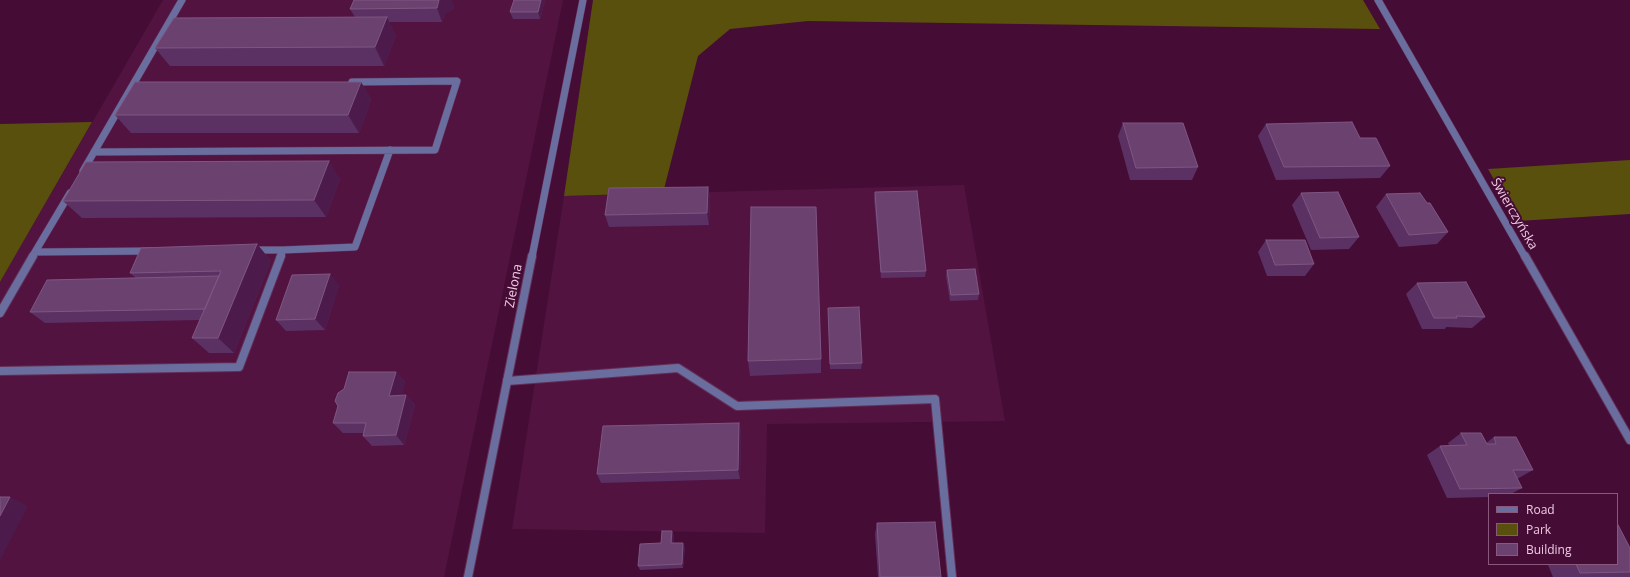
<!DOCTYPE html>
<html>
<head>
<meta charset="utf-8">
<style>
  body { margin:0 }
  #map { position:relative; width:1630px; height:577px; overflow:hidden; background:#450c36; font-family:"Open Sans",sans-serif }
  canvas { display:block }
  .legend { position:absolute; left:1488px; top:493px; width:130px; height:72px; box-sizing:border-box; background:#450c36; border:1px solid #89587a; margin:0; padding:5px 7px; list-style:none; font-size:12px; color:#eecae1 }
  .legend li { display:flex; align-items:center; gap:8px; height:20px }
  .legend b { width:20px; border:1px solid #89587a }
</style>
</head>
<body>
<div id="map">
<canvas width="1630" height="577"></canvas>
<ul class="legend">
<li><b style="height:5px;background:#6a6e9e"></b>Road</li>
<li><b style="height:11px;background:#5a500d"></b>Park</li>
<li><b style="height:11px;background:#6b4170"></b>Building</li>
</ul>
</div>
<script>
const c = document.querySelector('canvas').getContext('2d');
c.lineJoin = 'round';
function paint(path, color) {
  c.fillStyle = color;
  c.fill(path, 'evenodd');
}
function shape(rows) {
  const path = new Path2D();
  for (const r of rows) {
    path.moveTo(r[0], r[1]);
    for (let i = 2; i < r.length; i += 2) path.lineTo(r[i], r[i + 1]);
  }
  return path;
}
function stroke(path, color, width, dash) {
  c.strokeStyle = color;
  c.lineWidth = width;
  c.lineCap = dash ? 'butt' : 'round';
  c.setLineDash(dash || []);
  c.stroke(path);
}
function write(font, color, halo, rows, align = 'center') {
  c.font = font + ' "Open Sans",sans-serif';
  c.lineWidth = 4;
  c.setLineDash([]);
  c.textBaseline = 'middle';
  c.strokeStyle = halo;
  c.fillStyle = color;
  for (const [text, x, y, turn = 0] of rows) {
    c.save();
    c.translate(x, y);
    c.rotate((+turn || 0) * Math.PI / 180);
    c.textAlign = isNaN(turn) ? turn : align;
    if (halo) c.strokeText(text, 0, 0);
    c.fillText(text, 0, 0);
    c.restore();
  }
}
const built = shape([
  [163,0,563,0,444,577,0,577,0,282],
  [964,185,1005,421,767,424,765,533,512,529,564,196]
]);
const green = shape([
  [593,0,1363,0,1380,29,808,21,730,29,698,56,663,193,564,196],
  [92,122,0,282,0,124],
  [1630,160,1630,214,1518,221,1488,169]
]);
const laneFar1 = shape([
  [94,152,435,150,457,81,352,82],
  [83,171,182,0],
  [252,250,283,250,280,257],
  [283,250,355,247,390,150],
  [36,252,150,251],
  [32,257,70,193]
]);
const lane = shape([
  [0,313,33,256],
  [0,371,239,367,281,256],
  [507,381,678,368,737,406,935,399,952,577]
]);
const streetFar1 = shape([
  [1378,0,1525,257],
  [532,257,583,0]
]);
const street = shape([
  [1525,256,1630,440],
  [468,577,532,256]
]);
const wall = shape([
  [514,0,545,0,540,19,513,19,510,12],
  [454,5,452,10,445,13,442,22,389,22,396,36,384,66,170,66,155,48,355,17,350,9],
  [361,82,371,100,359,133,131,133,115,115],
  [1123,123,1198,167,1192,180,1130,180,1118,136],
  [1266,124,1360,138,1390,166,1380,178,1276,180,1258,136],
  [340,179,326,217,82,218,63,201],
  [708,187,710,199,709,225,609,227,605,215],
  [875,192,926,271,925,277,881,278,874,198],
  [1301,193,1359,237,1349,249,1311,250,1292,205],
  [1386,194,1427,203,1448,232,1437,244,1399,247,1376,207],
  [1266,240,1314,264,1305,276,1267,276,1258,252],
  [257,244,271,261,234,353,209,353,192,338,200,320,45,323,30,312,136,278,130,273],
  [947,270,979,294,978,300,950,301,946,276],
  [1417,283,1485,317,1472,328,1446,327,1445,329,1422,329,1406,294],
  [339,285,325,330,286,331,276,320],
  [828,308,862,363,861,369,830,369],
  [821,359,821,373,750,376,748,361],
  [396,372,405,382,401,395,406,395,415,405,404,445,372,446,363,436,364,433,343,433,333,423],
  [739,423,741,433,740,479,601,483,597,474],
  [1461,433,1486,443,1494,437,1533,470,1517,479,1522,488,1511,494,1489,494,1489,497,1447,498,1427,455,1440,446,1449,445,1448,443],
  [877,523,941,577,878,577,875,534],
  [674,535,673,543,685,547,683,568,640,570,638,566,661,543],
  [1630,548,1630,577,1553,577,1548,565,1544,565,1544,564,1617,564]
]);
const shadedWall = shape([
  [439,0,452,0,454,5,452,10,445,13,442,22,437,8],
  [541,0,545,0,540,19,538,12],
  [387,17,396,36,384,66,375,47],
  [361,82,371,100,359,133,348,115],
  [329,161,340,179,326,217,314,200],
  [708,187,710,199,709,225,707,213],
  [257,244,271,261,234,353,218,338],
  [330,274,339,285,325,330,315,319],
  [396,372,405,382,398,406,389,396],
  [406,395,415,405,404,445,396,435],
  [739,423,741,433,740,479,738,470],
  [10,497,28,506,0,560,0,516],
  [672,531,674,535,673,547,671,543],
  [683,543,685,547,683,568,682,564]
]);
const building = shape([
  [354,0,439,0,437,8,350,9,354,0],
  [514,0,541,0,538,12,510,12,514,0],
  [387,17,375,47,155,48,174,18,387,17],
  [135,82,361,82,348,115,115,115,135,82],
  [1352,122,1360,138,1376,138,1390,166,1284,167,1266,124,1352,122],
  [1123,123,1183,123,1198,167,1136,168,1123,123],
  [329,161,314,200,63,201,86,162,329,161],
  [708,187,707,213,605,215,609,188,708,187],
  [917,191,926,271,881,272,875,192,917,191],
  [1338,192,1359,237,1320,238,1301,193,1338,192],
  [1420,193,1427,203,1430,203,1448,232,1409,235,1386,194,1420,193],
  [751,207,816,207,821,359,748,361,751,207],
  [1266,240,1305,240,1314,264,1275,265,1266,240],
  [257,244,218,338,192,338,221,271,130,273,141,248,257,244],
  [975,269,979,294,951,295,947,270,975,269],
  [330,274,315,319,276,320,292,275,330,274],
  [219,276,205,309,30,312,47,280,219,276],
  [1466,282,1485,317,1456,316,1457,318,1434,318,1417,283,1466,282],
  [859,307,862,363,830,364,828,308,859,307],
  [349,372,396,372,389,396,406,395,396,435,363,436,366,423,333,423,338,406,335,401,338,393,344,389,349,372],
  [739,423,738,470,597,474,603,426,739,423],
  [1461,433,1481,433,1487,444,1496,444,1494,437,1516,437,1533,470,1513,470,1522,488,1460,489,1440,446,1467,445,1461,433],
  [0,497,10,497,0,516,0,497],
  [935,522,941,577,880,577,877,523,935,522],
  [1617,523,1630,548,1630,572,1580,573,1576,564,1617,564,1617,523],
  [662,531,672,531,671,543,683,543,682,564,638,566,640,544,661,543,662,531]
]);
const streetNames = [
  ["Świerczyńska",1514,214,60],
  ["Zielona",514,286,-79]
];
paint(built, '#521341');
paint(green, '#5a500d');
stroke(laneFar1, '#632e55', 8);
stroke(lane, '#632e55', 10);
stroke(streetFar1, '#632e55', 8);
stroke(street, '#632e55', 10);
stroke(laneFar1, '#6a6e9e', 7);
stroke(lane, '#6a6e9e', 8);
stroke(streetFar1, '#6a6e9e', 7);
stroke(street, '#6a6e9e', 8);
paint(wall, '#5b3163');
paint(shadedWall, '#4c1b4b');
paint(building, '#6b4170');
stroke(building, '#7f5682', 1);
write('13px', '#eecae1', '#450c36', streetNames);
</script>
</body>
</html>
